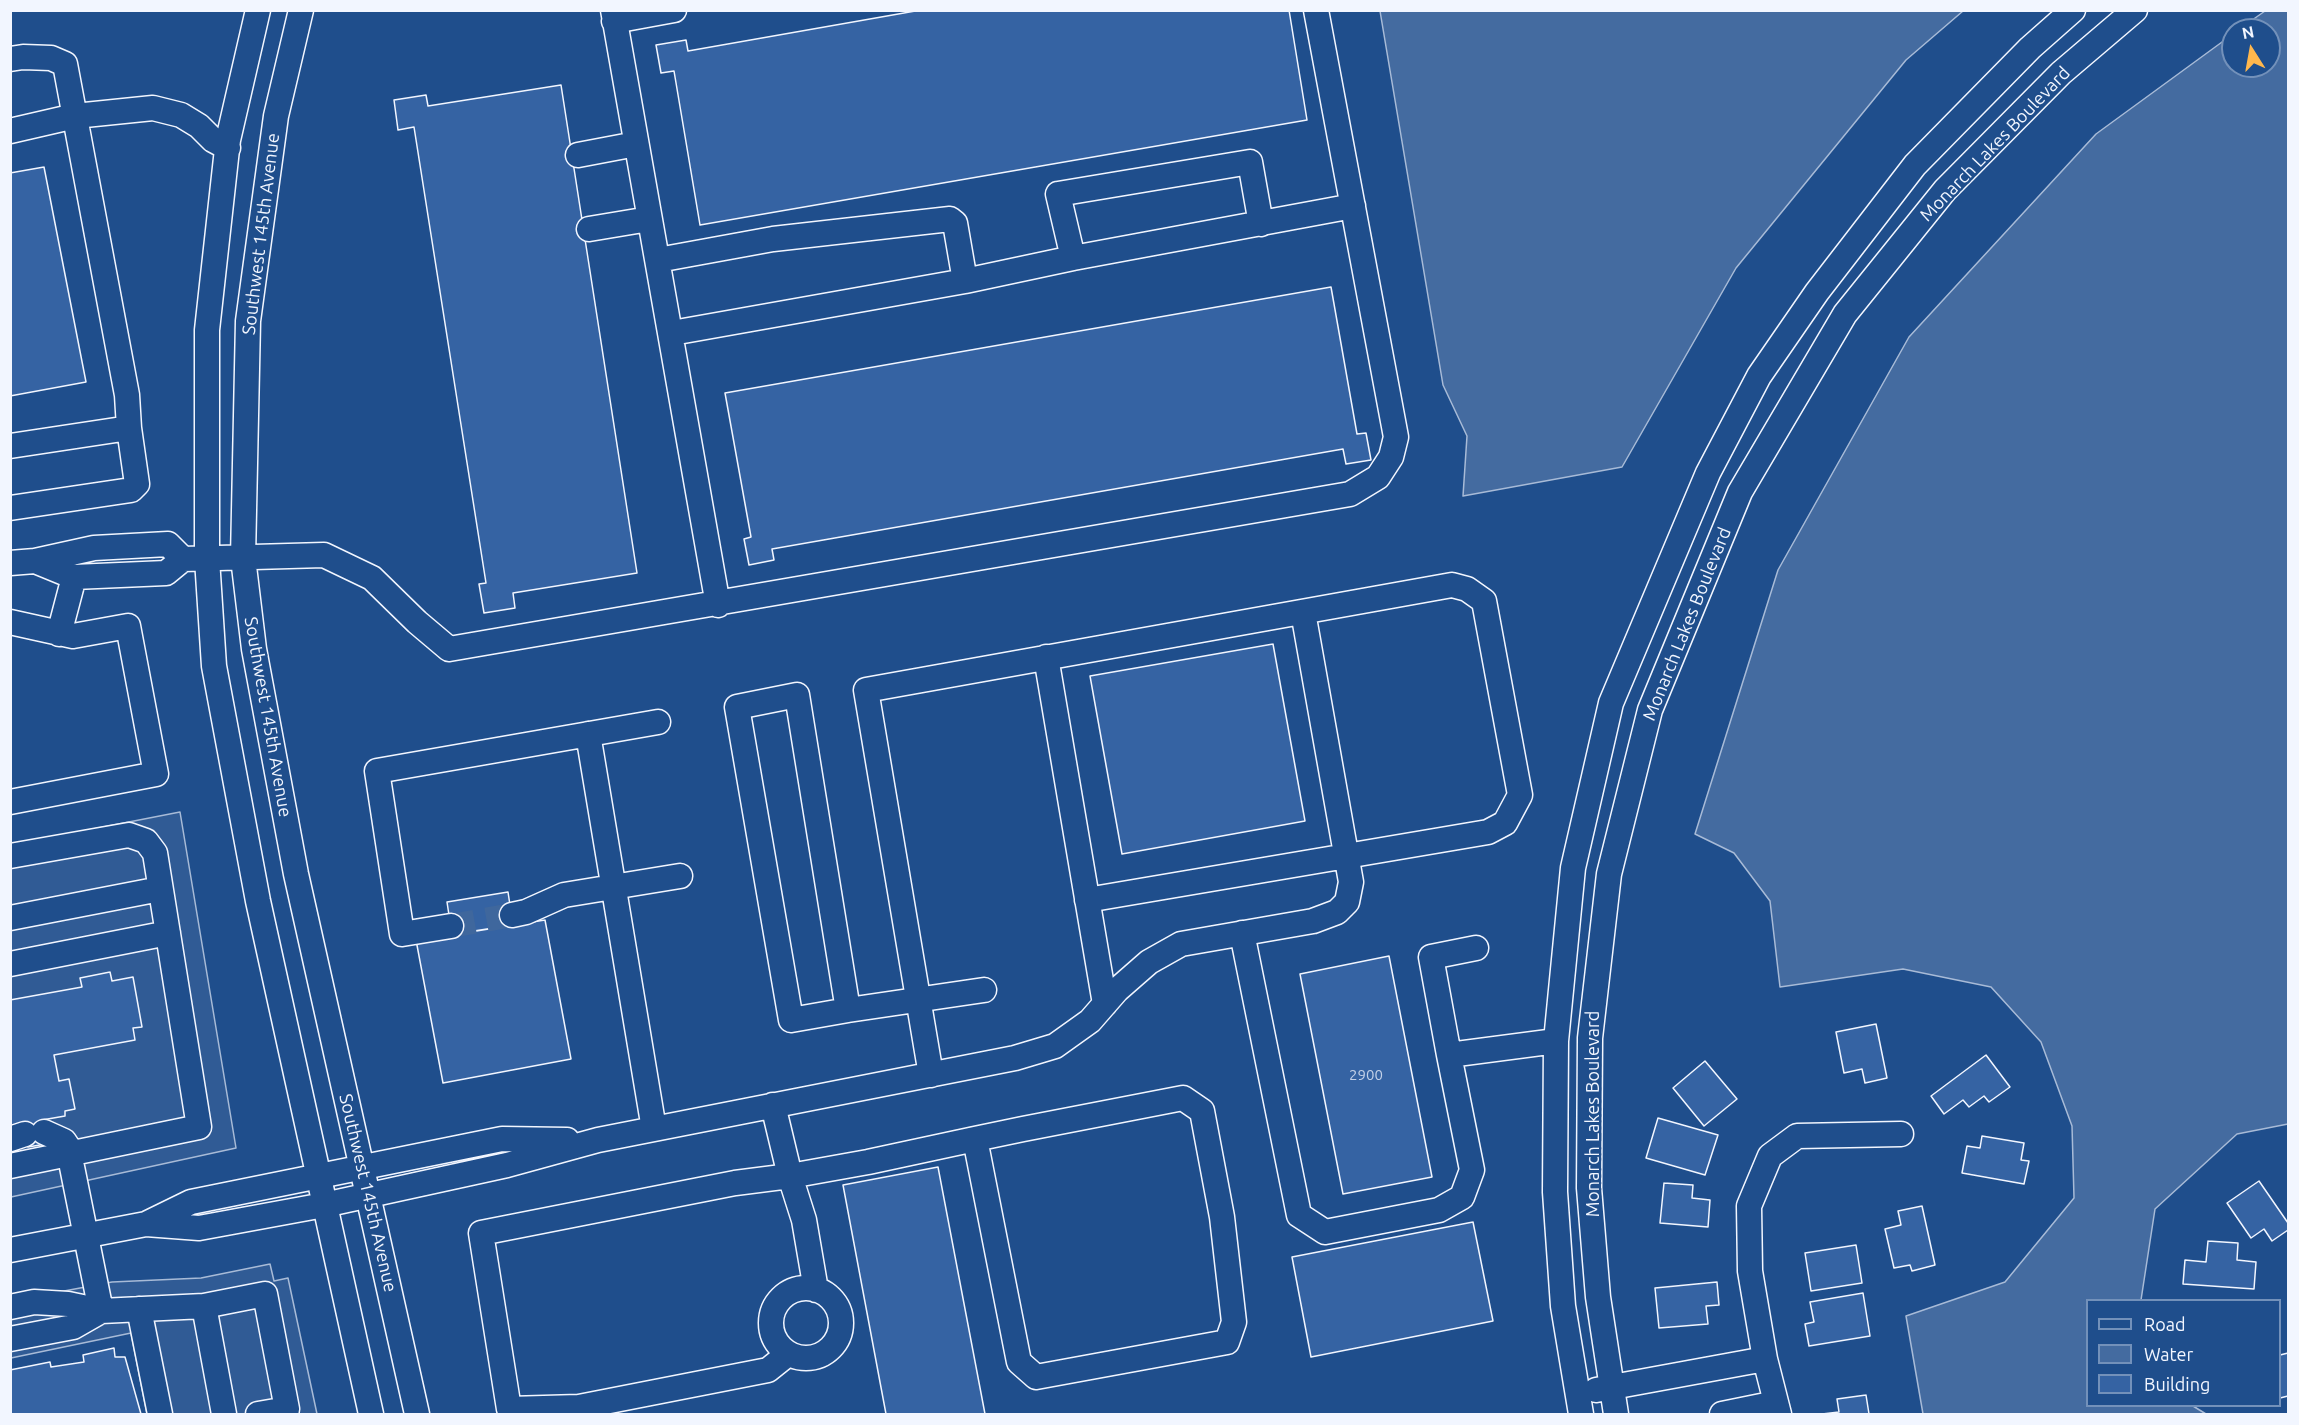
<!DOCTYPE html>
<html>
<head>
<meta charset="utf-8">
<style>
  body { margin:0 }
  #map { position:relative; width:2299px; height:1425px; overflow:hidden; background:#1f4e8c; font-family:Ubuntu,sans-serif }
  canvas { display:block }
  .frame { position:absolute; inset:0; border:12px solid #f2f6ff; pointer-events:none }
  .legend { position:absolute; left:2086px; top:1299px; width:195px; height:108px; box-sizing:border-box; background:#1f4e8c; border:2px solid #7391ba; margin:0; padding:8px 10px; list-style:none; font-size:18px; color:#f2f6ff }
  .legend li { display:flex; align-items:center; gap:12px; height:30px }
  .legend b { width:30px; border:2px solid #7391ba }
  .north { position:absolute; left:2221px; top:18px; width:60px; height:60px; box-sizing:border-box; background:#1f4e8c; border:2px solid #7391ba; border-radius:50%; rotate:349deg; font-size:16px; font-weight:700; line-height:24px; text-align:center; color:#f2f6ff }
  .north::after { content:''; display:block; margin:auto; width:21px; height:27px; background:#ffb74d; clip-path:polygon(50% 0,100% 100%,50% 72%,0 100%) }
</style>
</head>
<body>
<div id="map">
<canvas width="2299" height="1425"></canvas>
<div class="frame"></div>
<ul class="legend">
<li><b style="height:8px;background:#1f4e8c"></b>Road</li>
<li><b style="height:16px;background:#446ba0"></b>Water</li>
<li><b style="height:16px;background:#3563a3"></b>Building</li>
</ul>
<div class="north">N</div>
</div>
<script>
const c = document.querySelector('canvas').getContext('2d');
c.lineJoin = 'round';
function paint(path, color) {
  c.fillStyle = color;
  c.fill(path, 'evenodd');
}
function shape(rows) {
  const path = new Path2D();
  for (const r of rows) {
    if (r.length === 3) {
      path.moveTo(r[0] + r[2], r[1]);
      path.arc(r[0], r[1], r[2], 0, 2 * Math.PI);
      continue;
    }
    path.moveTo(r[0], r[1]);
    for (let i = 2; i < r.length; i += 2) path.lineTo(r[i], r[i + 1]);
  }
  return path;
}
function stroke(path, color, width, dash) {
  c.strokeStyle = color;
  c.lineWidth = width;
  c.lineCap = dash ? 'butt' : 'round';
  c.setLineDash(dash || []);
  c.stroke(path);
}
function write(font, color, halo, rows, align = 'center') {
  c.font = font + ' Ubuntu,sans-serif';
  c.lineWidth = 4.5;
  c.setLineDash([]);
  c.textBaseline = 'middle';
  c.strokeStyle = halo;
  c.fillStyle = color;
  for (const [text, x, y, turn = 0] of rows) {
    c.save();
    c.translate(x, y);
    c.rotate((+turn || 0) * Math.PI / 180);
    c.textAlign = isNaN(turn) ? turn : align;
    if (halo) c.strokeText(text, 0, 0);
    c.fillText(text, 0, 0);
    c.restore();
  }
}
const built = shape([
  [180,812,236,1148,11,1197,11,845,180,812],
  [270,1264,274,1281,288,1278,317,1414,147,1414,131,1333,11,1358,11,1301,112,1282,201,1278,270,1264]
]);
const water = shape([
  [1380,11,1380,10,1963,11,1906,60,1736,268,1622,467,1463,496,1467,436,1443,385,1380,11],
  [2265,11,2288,11,2288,1124,2237,1134,2155,1209,2141,1300,2088,1300,2088,1406,2193,1406,2206,1414,1923,1414,1906,1316,2005,1282,2074,1198,2072,1126,2041,1042,1991,987,1903,969,1780,987,1770,901,1734,853,1695,834,1778,570,1909,337,2096,134,2233,34,2233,66,2269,66,2269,30,2238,30,2265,11]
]);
const building = shape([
  [921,10,1289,10,1307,120,700,225,674,71,661,73,656,45,686,40,688,51,921,10],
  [561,85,637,573,513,593,515,608,484,613,479,584,486,583,414,127,398,130,394,100,426,95,428,106,561,85],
  [44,167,86,382,10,396,10,173,44,167],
  [1331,287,1357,434,1366,433,1371,460,1346,464,1343,449,772,549,774,560,749,565,744,539,751,537,725,393,1331,287],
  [1273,644,1305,821,1122,854,1090,676,1273,644],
  [508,892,513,925,452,935,447,902,508,892],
  [545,920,571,1059,443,1083,416,940,545,920],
  [1389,956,1432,1177,1343,1194,1300,974,1389,956],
  [110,972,112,981,133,977,142,1027,133,1028,135,1040,54,1055,59,1081,69,1079,75,1109,65,1111,65,1116,42,1120,46,1144,28,1147,24,1124,10,1126,10,1000,82,987,80,978,110,972],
  [1876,1024,1887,1078,1865,1083,1862,1069,1844,1073,1836,1032,1876,1024],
  [1986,1055,2010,1087,1989,1102,1984,1096,1969,1107,1963,1100,1944,1114,1931,1096,1986,1055],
  [1705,1061,1737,1099,1704,1126,1673,1088,1705,1061],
  [1658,1118,1718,1135,1705,1175,1646,1158,1658,1118],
  [1982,1136,2024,1143,2021,1160,2029,1161,2024,1184,1962,1173,1967,1146,1980,1148,1982,1136],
  [938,1167,985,1414,886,1414,843,1185,938,1167],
  [2259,1181,2288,1223,2288,1230,2272,1241,2264,1229,2251,1238,2227,1203,2259,1181],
  [1664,1183,1693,1185,1692,1198,1710,1200,1708,1227,1660,1223,1664,1183],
  [1922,1206,1935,1265,1912,1271,1910,1265,1894,1268,1885,1229,1901,1225,1898,1211,1922,1206],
  [1473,1222,1493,1321,1311,1357,1292,1257,1473,1222],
  [2208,1241,2238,1243,2237,1260,2256,1262,2254,1289,2183,1284,2185,1260,2206,1262,2208,1241],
  [1856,1245,1862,1283,1811,1291,1805,1253,1856,1245],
  [1717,1282,1719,1305,1706,1306,1708,1324,1659,1328,1655,1288,1717,1282],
  [1863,1293,1870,1336,1809,1346,1805,1324,1814,1322,1810,1302,1863,1293],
  [114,1348,115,1357,125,1357,141,1414,10,1414,10,1370,50,1362,51,1367,84,1362,83,1355,114,1348],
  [2288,1353,2288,1396,2280,1398,2280,1355,2288,1353],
  [1866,1395,1869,1414,1822,1414,1839,1412,1837,1399,1866,1395]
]);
const minorTunnel = shape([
  [451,926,512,915]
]);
const minor = shape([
  [258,10,228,140,207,330,207,559,214,666,258,901,371,1414],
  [301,10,276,116,248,321,243,558,254,649,296,874,417,1414],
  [613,10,718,605],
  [614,21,674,10],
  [10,59,23,57,51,58,65,64,127,395,129,428,10,446],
  [10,131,75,116,153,108,181,115,199,126,213,140,228,148],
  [578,155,636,144],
  [589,229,649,219],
  [1073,258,1058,194,1250,162,1261,224],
  [658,260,773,239,950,219,955,223,965,281],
  [672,333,965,281,1073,258,1353,206],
  [10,508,131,490,137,484,129,428],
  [35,561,74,577,166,573,183,559,324,555,372,578,417,622,449,649,1350,494,1378,477,1391,457,1396,437,1316,10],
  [10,563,35,561,94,548,168,544,183,559],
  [10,622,73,636,128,626,156,774,10,802],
  [59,634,74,577],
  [1046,657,1105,1004],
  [588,734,654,1129],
  [10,856,129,835,146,841,155,853,199,1127,10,1166],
  [512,915,526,912,564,895,680,876],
  [10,918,160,889],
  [451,926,402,934,377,771,658,722],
  [1242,933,1299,1215,1325,1232,1439,1210,1462,1197,1472,1170,1449,1055,1556,1041],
  [10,964,168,933],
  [848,1010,791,1020,737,707,797,695,848,1010,984,990],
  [1449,1055,1431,957,1476,948],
  [931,1075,866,690,1452,585,1467,589,1484,601,1520,795,1505,823,1488,832,1087,900],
  [773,1105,790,1176,868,1162,975,1139,1023,1129,1183,1098,1202,1111,1222,1217,1234,1322,1227,1342,1036,1377,1019,1362,975,1139],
  [44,1132,64,1141,68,1147,101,1311],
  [10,1139,25,1134],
  [148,1223,191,1202,502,1139,567,1140],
  [10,1250,146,1224,199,1228,324,1205,507,1165,598,1140,1015,1058,1055,1046,1090,1021,1117,990,1149,962,1181,944,1313,921,1337,912,1347,902,1351,882,1303,612],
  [806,1323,35],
  [204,1306,224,1414],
  [10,1307,34,1302,68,1304,101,1311,204,1306,265,1294,287,1409,258,1414],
  [139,1309,160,1414],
  [10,1339,73,1327,101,1311],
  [1596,1390,1765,1359],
  [579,1407,509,1409,481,1233,735,1183,790,1176,804,1220,816,1290],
  [580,1414,579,1407,768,1370,788,1354],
  [1581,1414,1563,1306,1555,1192,1556,1041,1573,868,1611,703,1708,473,1759,376,1817,292,1915,165,2030,48,2073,10],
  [1616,1414,1598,1297,1589,1188,1590,1038,1609,874,1650,710,1740,492,1845,314,1945,190,2061,73,2135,10],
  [1722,1414,1776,1403],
  [1779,1414,1765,1359,1750,1271,1749,1206,1770,1156,1797,1136,1901,1134]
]);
const numberNames = [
  ["2900",1366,1075]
];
const streetNames = [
  ["Monarch Lakes Boulevard",1995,144,-46],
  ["Southwest 145th Avenue",261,234,-83],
  ["Monarch Lakes Boulevard",1687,624,-68],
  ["Southwest 145th Avenue",268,717,80],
  ["Monarch Lakes Boulevard",1593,1114,-90],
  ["Southwest 145th Avenue",368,1193,77]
];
paint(built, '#305b95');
stroke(built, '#a8bbd7', 1.5);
paint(water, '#446ba0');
stroke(water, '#a8bbd7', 1.5);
paint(building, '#3563a3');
stroke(building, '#f2f6ff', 1.5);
stroke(minorTunnel, '#3f679d', 24, [24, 12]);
stroke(minor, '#f2f6ff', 27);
stroke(minor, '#1f4e8c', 24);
write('15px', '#c3d1e8', null, numberNames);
write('18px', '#f2f6ff', '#1f4e8c', streetNames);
</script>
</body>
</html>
